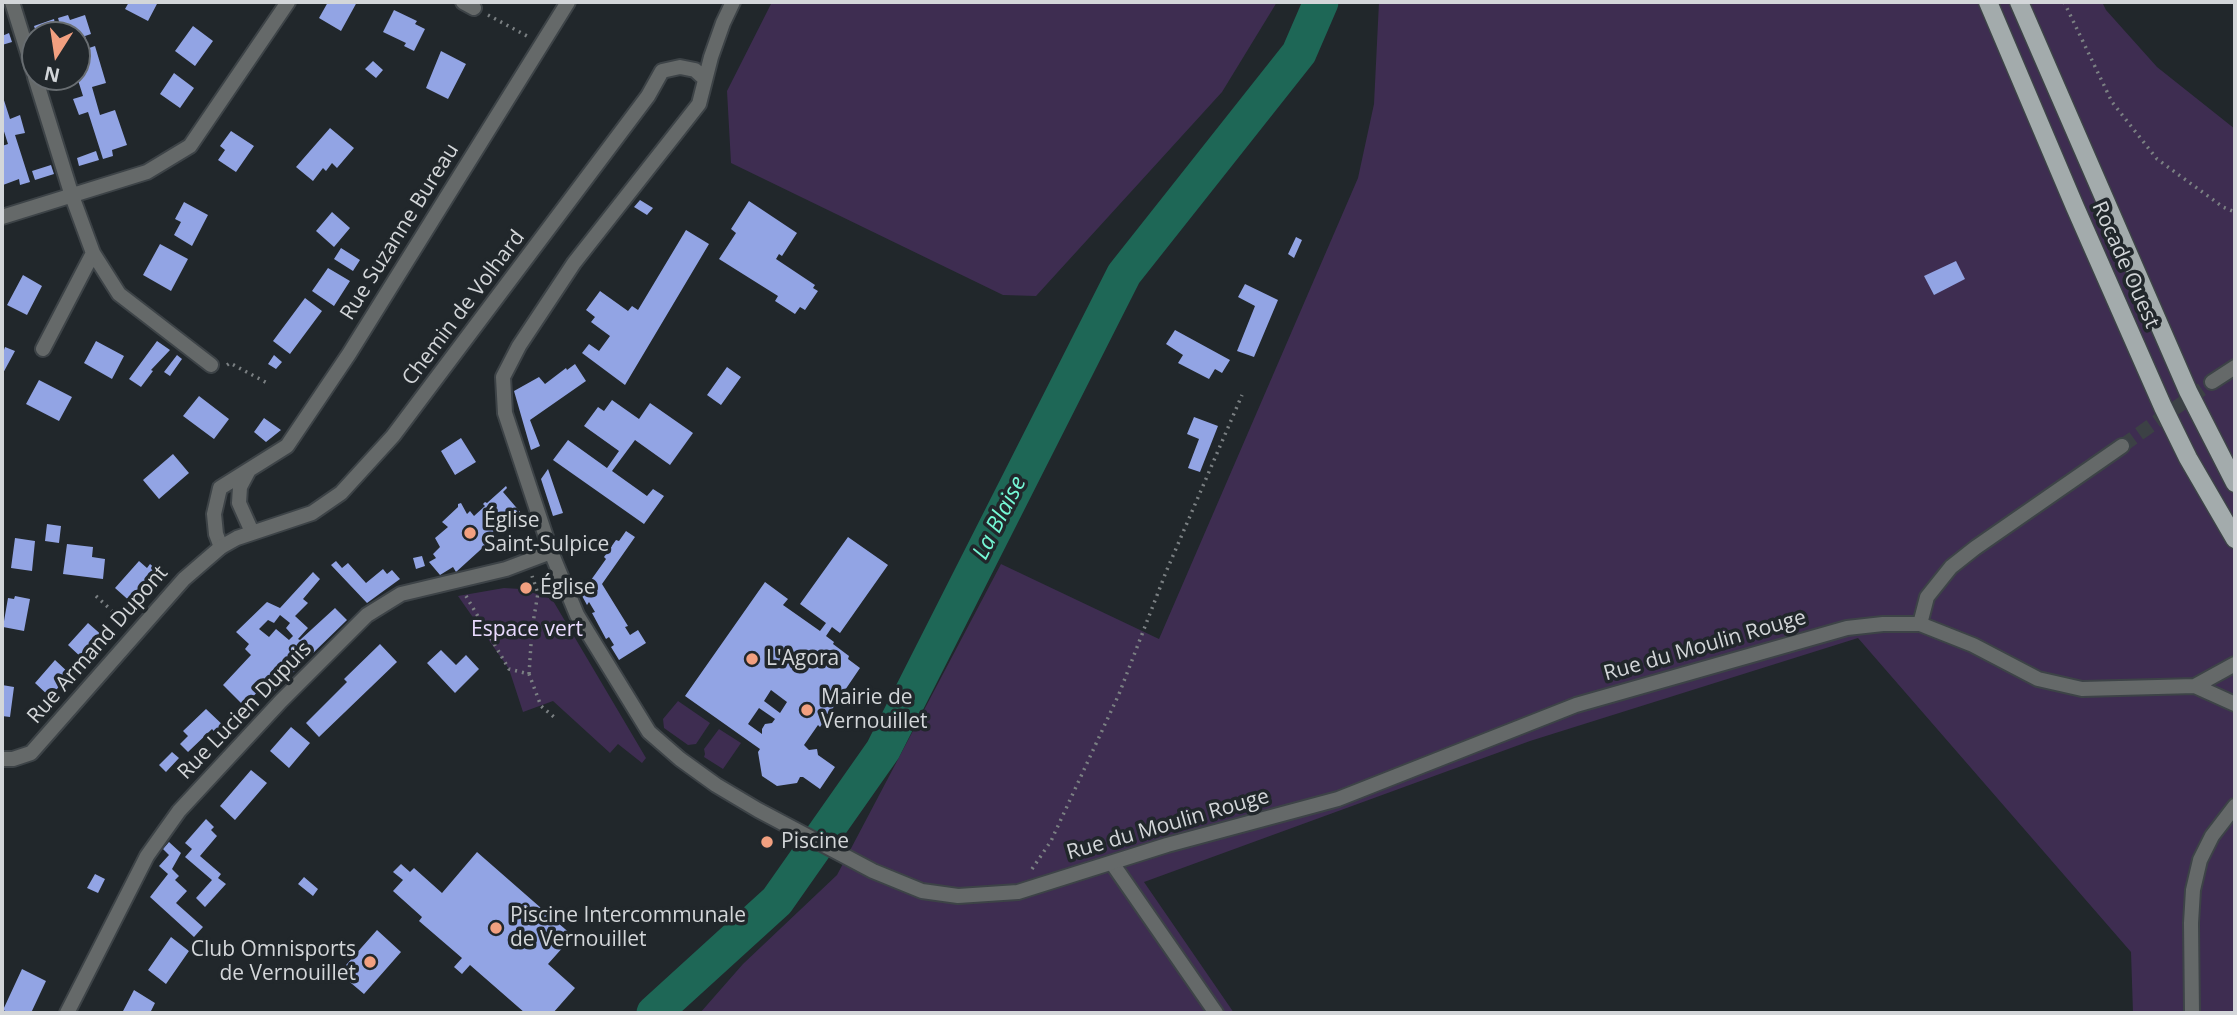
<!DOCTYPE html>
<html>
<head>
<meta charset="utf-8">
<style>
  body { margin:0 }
  #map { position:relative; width:2237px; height:1015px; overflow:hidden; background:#21272b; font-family:"Open Sans",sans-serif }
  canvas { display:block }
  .frame { position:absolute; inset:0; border:4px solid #d3d6d9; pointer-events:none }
  .north { position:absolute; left:21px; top:21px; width:70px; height:70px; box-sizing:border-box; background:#21272b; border:2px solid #686d71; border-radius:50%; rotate:192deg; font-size:19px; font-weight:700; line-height:28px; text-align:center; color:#d3d6d9 }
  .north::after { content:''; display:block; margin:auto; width:24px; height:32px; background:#f2a080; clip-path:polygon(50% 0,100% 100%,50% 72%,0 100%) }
</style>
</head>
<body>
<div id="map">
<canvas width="2237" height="1015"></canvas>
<div class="frame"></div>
<div class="north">N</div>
</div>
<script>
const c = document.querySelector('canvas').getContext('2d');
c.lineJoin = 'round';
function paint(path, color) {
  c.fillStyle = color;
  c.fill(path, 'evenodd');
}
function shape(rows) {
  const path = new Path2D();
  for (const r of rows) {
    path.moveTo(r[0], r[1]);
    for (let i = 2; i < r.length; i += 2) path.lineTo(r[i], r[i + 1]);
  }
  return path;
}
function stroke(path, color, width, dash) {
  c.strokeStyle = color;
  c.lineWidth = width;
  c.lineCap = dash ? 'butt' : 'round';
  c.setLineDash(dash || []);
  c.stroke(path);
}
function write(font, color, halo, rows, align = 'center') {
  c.font = font + ' "Open Sans",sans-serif';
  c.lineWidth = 7;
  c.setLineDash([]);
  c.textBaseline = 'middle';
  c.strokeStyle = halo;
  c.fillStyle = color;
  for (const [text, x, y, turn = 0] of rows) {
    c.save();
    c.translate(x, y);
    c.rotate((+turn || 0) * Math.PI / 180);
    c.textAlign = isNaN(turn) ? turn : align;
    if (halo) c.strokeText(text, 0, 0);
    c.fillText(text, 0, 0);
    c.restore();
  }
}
const green = shape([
  [772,2,1277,2,1222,92,1036,296,1003,295,731,163,727,91],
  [1379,2,2102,2,2106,10,2157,67,2235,129,2235,1013,2133,1013,2131,952,1858,638,1530,741,1144,882,1234,1013,700,1013,743,964,837,875,1001,564,1159,639,1358,178,1374,104],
  [504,588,521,589,552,599,646,758,642,763,618,744,610,753,553,701,523,712,509,669,458,596],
  [678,701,710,723,696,744,688,745,664,728,663,719],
  [719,729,741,743,723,769,704,757,705,754,704,749]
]);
const river = shape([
  [654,1013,777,901,883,750,1124,274,1299,53,1321,2]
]);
const building = shape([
  [129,2,158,2,148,21,125,9],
  [328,2,357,2,341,31,319,18],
  [394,10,417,21,415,24,425,29,414,51,404,46,406,43,383,32],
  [68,15,70,20,85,15,91,34,85,36,89,48,95,46,106,83,92,87,100,115,115,110,127,145,112,150,113,156,103,159,88,112,79,115,73,99,83,96,77,77,77,52,80,52,79,46,77,47,77,35,63,35,58,18],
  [54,19,56,28,37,35,34,26],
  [193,26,213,41,195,66,175,51],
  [9,33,12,42,2,45,2,36],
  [441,51,466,64,448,99,426,88],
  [373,61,383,70,376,78,365,69],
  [174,73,194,88,180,108,160,94],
  [2,94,10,119,20,115,25,133,15,135,30,182,20,185,19,179,3,185,2,180,2,146,8,144,2,125],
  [330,128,354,148,337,168,332,163,326,171,323,168,313,181,296,167],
  [231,131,254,146,236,172,218,160,225,150,220,146],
  [96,151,99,160,79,166,77,158],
  [51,165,54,174,35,180,32,171],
  [640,200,653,208,647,215,634,207],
  [749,201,797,233,782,256,779,254,776,259,815,285,813,288,818,291,805,310,800,307,795,314,775,301,778,296,719,259,736,233,731,229],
  [184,202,208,215,192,246,174,235,181,222,175,219],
  [332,212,350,228,334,247,316,231],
  [686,230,709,244,625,385,582,353,589,344,599,351,610,336,591,322,595,317,586,310,600,291,628,311,632,306,638,310],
  [1296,237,1302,240,1294,258,1288,254],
  [160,244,188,259,171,291,143,275],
  [341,248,360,260,353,271,334,259],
  [1956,261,1965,279,1934,295,1924,276],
  [328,268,350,281,334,306,312,291],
  [23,275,42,286,27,315,7,305],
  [1245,284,1278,300,1254,357,1237,351,1255,306,1238,297],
  [305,298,322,311,290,354,273,341],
  [1175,330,1230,360,1222,373,1215,369,1209,379,1178,363,1183,355,1166,344],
  [96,341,124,356,112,379,84,363],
  [157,341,170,350,151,370,153,371,141,387,129,379],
  [5,347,15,351,2,375,2,348,4,350],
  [177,355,182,359,170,376,164,372],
  [274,355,282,362,276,369,268,364],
  [575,364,586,381,530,420,540,446,531,450,514,391,539,377,545,384,566,368,567,370],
  [727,367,741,377,721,405,707,395],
  [39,380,72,397,59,421,26,404],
  [199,396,229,419,214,439,183,416],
  [612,400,639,419,650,403,693,433,670,465,635,440,612,471,647,496,653,489,664,496,644,524,553,460,568,440,607,468,619,451,584,426,598,407,604,411],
  [1194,417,1218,426,1200,472,1188,468,1199,439,1187,434],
  [264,418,281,430,266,442,254,432],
  [461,438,476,462,455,475,441,451],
  [173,454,189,473,159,499,143,480],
  [548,469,563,513,553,516,541,479],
  [506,486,507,488,503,492,521,513,456,572,453,567,440,575,429,562,436,558,433,554,440,547,435,538,448,527,442,522,458,507,458,504,461,503,467,514,470,511,474,516,485,506,483,504,485,502,487,503],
  [47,524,61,526,59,543,45,541],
  [626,531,635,537,602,584,628,626,625,627,630,635,638,630,646,643,619,660,611,647,614,645,609,637,606,639,592,613,595,612,589,602,587,605,581,594,606,559,604,557,616,540,619,541],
  [848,537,888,565,840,633,832,627,826,636,834,642,833,644,849,656,848,659,860,668,820,727,818,725,804,745,809,750,817,749,818,755,835,767,820,789,803,777,800,777,797,783,777,786,762,776,758,752,760,749,685,696,765,582,788,599,783,605,820,631,826,623,800,604],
  [771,690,787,702,780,713,764,701],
  [759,708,775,719,772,723,765,724,762,729,762,734,748,724],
  [15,538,35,541,32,571,11,568],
  [67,544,93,547,92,557,105,559,103,579,63,574],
  [422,556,425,566,416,569,413,558],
  [139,561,147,568,150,564,157,570,153,574,157,577,133,604,115,588],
  [336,561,342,568,348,563,366,583,383,569,387,574,392,570,400,579,367,603,331,565],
  [313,572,320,579,303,599,308,603,295,616,308,628,298,639,300,640,335,608,347,620,274,691,266,683,244,706,223,685,251,655,245,649,249,644,236,632,267,602,280,608],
  [280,615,290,623,286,628,293,636,289,640,276,629,269,637,259,629,268,620,274,623],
  [15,596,30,599,24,631,3,627,8,598,14,599],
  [88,623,104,637,83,659,68,645],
  [380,644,397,662,319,737,306,723,347,682,344,679],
  [441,650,456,665,466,655,479,669,455,693,427,663],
  [55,660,70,674,50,697,35,683],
  [2,685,14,687,10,717,2,716],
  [206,709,226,728,218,736,212,729,188,752,180,744,188,736,183,731],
  [291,727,310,743,289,768,270,751],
  [172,752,179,758,166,772,159,765],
  [251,770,267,783,235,820,220,806],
  [206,819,214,827,211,830,217,836,200,856,221,874,218,878,226,884,205,907,196,898,212,880,185,857,192,849,185,843],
  [169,842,181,853,172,869,179,876,175,880,187,891,176,903,203,927,194,937,150,897,168,874,159,866,169,855,163,849],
  [477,852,573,936,548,964,575,988,553,1013,525,1013,470,965,462,974,454,967,462,958,419,921,422,917,393,891,403,880,393,872,401,864,410,872,414,868,442,893],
  [95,874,105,879,98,893,87,888],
  [304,877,318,889,313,896,298,884],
  [377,930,401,952,364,994,339,973],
  [171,937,189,951,166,984,148,970],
  [22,969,46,981,31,1013,10,1013,3,1010],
  [134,990,155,1003,150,1013,122,1013]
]);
const minorTunnel = shape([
  [2122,446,2212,382]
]);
const path = shape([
  [2064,2,2112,102,2157,159,2223,207,2235,212],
  [488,15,527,36],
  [227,365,230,363,269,384],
  [96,596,125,623],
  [466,596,509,669,529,674,541,706,554,717],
  [529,674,532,629,538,593,532,576],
  [1032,869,1051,841,1119,694,1166,572,1242,395]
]);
const minor = shape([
  [12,2,35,76],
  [463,2,474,8],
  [35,77,72,196,93,253,43,349],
  [2,217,147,172,190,146,288,2],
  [93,253,119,294,211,365],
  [2212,382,2235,367],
  [249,470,240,487,239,503,252,532],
  [221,547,216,534,214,514,220,488,287,446,349,354,568,2],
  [1920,624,1927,597,1951,567,1975,548,2122,446],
  [1112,863,1216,1013],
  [2192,1013,2191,923,2193,890,2200,860,2212,836,2235,806]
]);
const tertiary = shape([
  [733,2,723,23,711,57,699,104,574,263,519,346,503,377,505,413,551,552,577,615,649,732,680,759,716,785,758,810,873,871,922,891,958,896,1018,892,1167,845,1338,799,1576,705,1847,628,1883,624,1920,624,1973,645,2038,679,2082,689,2195,686,2235,704],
  [2195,686,2235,664],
  [2,759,13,759,31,753,184,579,221,547,237,538,312,513,341,493,393,436,648,96,662,71,680,67,695,70,705,79],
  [67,1013,147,856,179,811,281,701,367,615,401,594,506,569,551,552]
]);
const primary = shape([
  [1988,2,2075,207,2163,407,2188,458,2235,539],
  [2019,2,2188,391,2235,483]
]);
const markers = [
  [470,533,7,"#f2a080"],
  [526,588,7,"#f2a080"],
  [752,659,7,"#f2a080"],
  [807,710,7,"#f2a080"],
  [767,842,7,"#f2a080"],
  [496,928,7,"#f2a080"],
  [370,962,7,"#f2a080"]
];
const streetNames = [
  ["Rue Suzanne Bureau",400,232,-58],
  ["Rocade Ouest",2125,265,66],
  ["Chemin de Volhard",464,308,-53],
  ["Rue Armand Dupont",98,645,-49],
  ["Rue du Moulin Rouge",1705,646,-16],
  ["Rue Lucien Dupuis",245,711,-46],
  ["Rue du Moulin Rouge",1168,825,-16]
];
const poiNames = [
  ["Église",484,521],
  ["Saint-Sulpice",484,545],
  ["Église",540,588],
  ["L'Agora",766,659],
  ["Mairie de",821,698],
  ["Vernouillet",821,722],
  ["Piscine",781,842],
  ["Piscine Intercommunale",510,916],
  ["de Vernouillet",510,940],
  ["Club Omnisports",356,950,"right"],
  ["de Vernouillet",356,974,"right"]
];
const parkNames = [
  ["Espace vert",527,630]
];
const waterNames = [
  ["La Blaise",1000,518,-63]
];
paint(green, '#3e2d51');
stroke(river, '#1e6756', 35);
paint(building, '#92a4e4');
stroke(minorTunnel, '#3c4145', 14, [14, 7]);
stroke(minor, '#3d4347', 18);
stroke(tertiary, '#3d4347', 18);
stroke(primary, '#3d4347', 21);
stroke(path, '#7b8083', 3.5, [2, 5]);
stroke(minor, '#656969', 14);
stroke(tertiary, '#656969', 14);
stroke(primary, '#a3abac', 18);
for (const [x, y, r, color] of markers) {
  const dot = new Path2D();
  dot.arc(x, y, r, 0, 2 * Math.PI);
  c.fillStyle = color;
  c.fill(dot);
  stroke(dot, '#21272b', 2.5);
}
write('21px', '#d3d6d9', '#21272b', streetNames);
write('21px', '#d3d6d9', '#21272b', poiNames, 'left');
write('21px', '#eadbff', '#21272b', parkNames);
write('italic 23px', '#75f7d5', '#21272b', waterNames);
</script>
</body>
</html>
